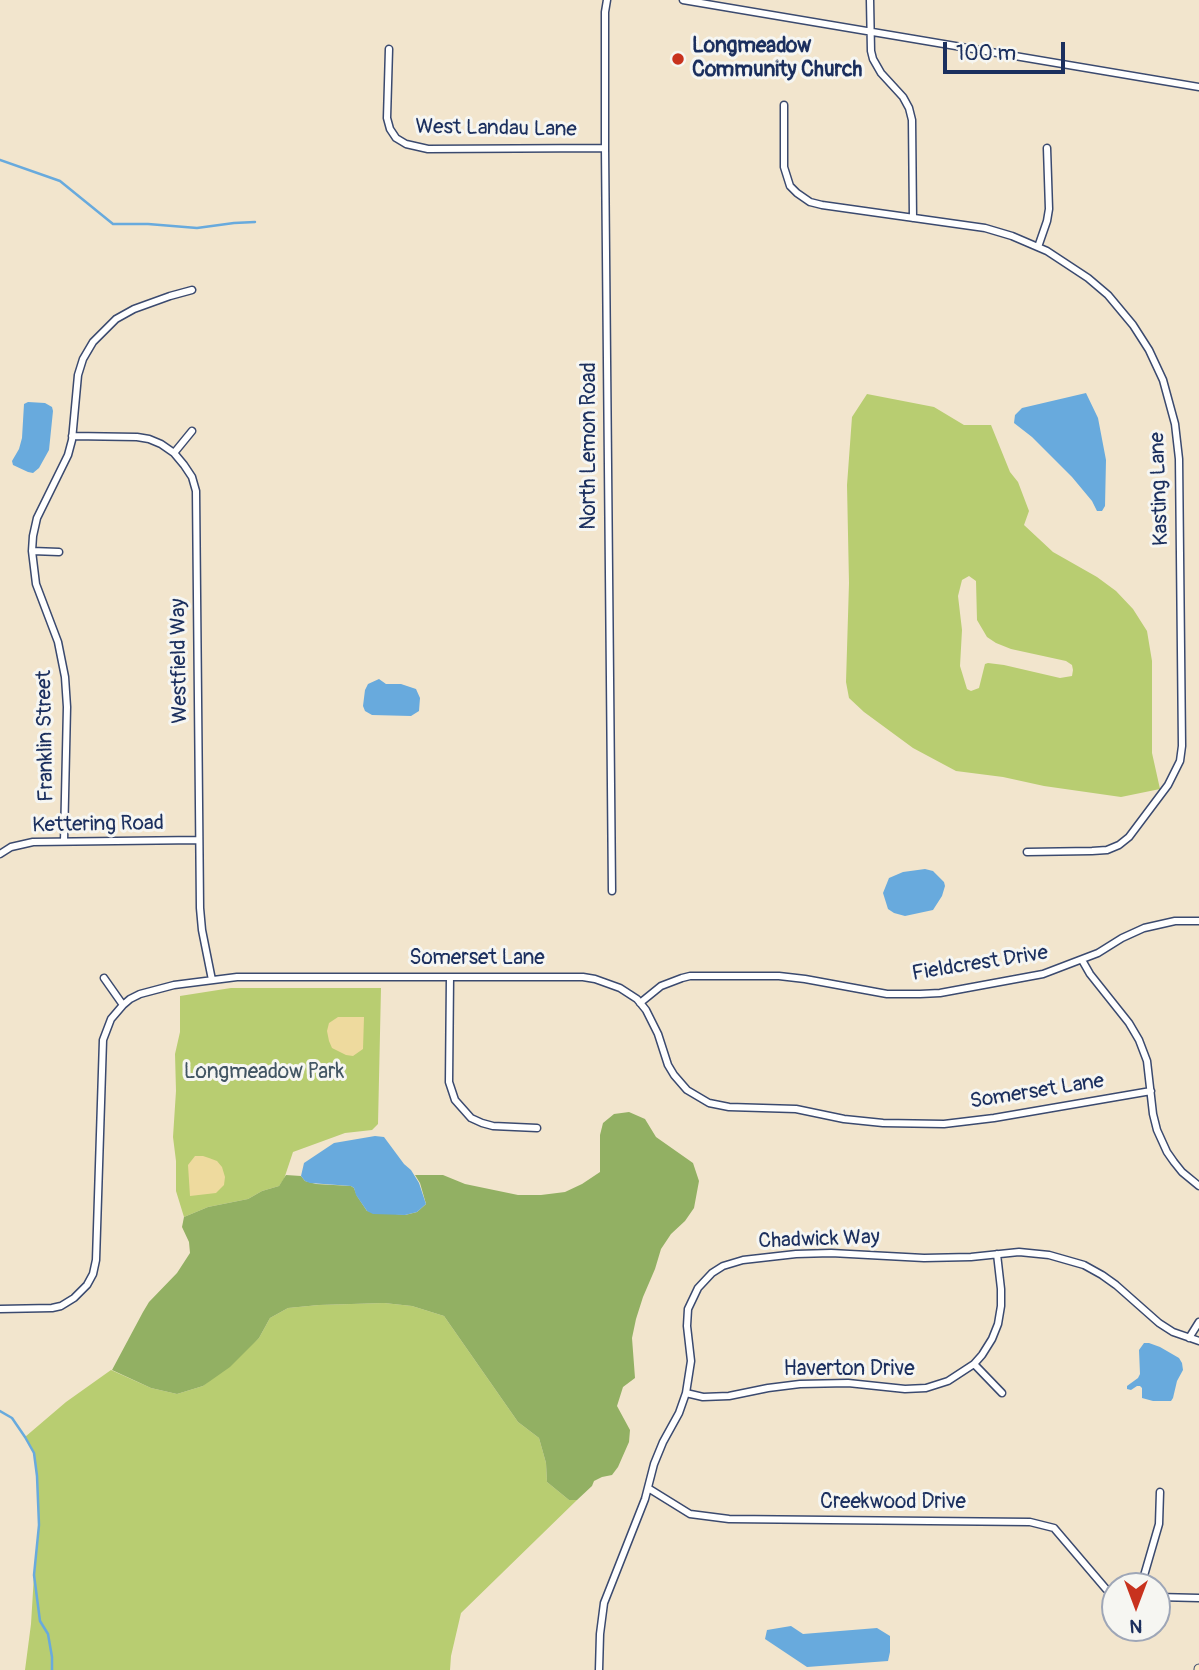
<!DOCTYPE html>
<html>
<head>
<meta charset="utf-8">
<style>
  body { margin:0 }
  #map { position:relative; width:1199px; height:1670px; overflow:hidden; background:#f2e5cd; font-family:Pangolin,sans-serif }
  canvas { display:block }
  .north { position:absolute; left:1101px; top:1572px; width:70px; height:70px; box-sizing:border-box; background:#f6f6f2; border:2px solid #9ea6b7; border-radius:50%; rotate:180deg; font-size:19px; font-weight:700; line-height:28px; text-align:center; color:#1b2f5e }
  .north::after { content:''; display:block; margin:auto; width:24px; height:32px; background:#c8321e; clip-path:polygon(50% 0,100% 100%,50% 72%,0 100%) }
  .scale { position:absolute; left:943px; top:42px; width:122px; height:32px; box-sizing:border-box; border:4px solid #1b2f5e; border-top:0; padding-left:9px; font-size:21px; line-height:24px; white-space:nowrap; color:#1b2f5e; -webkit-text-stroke:5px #f6f6f2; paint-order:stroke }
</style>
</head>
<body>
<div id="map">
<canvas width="1199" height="1670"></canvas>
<div class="north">N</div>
<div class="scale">100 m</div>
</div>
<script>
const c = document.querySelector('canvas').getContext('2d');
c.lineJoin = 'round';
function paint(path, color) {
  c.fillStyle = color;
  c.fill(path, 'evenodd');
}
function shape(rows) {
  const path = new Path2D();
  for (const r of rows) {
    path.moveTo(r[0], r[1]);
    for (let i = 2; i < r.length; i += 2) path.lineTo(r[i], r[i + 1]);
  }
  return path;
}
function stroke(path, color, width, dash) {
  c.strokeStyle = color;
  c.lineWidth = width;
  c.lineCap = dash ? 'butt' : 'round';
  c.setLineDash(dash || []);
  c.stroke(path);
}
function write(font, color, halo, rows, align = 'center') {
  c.font = font + ' Pangolin,sans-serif';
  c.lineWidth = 6;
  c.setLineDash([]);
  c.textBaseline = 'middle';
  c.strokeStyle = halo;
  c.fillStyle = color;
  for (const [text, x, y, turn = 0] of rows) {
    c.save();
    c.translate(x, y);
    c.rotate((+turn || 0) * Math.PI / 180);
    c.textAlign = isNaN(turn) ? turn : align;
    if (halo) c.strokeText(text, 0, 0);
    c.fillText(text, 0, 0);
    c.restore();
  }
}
const green = shape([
  [867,394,934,407,964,425,991,425,1010,472,1018,482,1029,511,1024,525,1053,552,1097,577,1116,591,1133,609,1147,631,1152,661,1152,753,1160,789,1121,797,1044,786,1003,777,956,771,913,748,864,712,849,698,846,682,849,583,847,485,852,417],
  [969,576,976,581,977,620,987,637,996,643,1011,649,1066,661,1072,665,1073,670,1072,676,1060,678,1004,665,988,663,985,664,979,688,971,691,967,689,960,666,962,630,958,596,962,580],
  [231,988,381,988,378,1124,372,1130,345,1133,293,1152,284,1179,279,1186,262,1191,248,1199,208,1207,184,1217,176,1191,176,1161,173,1137,176,1091,175,1054,180,1032,180,996],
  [384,1303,412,1306,444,1316,518,1422,539,1438,546,1463,547,1482,569,1500,577,1500,461,1613,451,1656,450,1670,25,1670,31,1624,34,1575,39,1525,37,1475,34,1453,25,1437,66,1402,111,1370,151,1388,177,1394,203,1386,259,1338,270,1318,288,1308,319,1305]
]);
const forest = shape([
  [629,1112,645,1119,656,1137,693,1163,699,1181,694,1208,685,1221,671,1234,661,1249,655,1269,643,1297,636,1319,632,1338,635,1378,623,1387,617,1406,630,1430,629,1442,618,1467,612,1475,602,1477,594,1481,592,1486,577,1500,569,1500,547,1482,546,1463,539,1438,518,1422,444,1316,412,1306,384,1303,319,1305,288,1308,270,1318,259,1338,230,1367,203,1386,177,1394,151,1388,112,1370,143,1312,149,1302,177,1273,190,1253,189,1242,182,1227,184,1217,208,1207,248,1199,262,1191,279,1186,286,1175,301,1176,305,1181,316,1184,351,1186,354,1188,357,1196,367,1211,405,1215,417,1212,426,1204,420,1183,415,1175,443,1175,465,1184,518,1195,541,1195,565,1192,582,1184,600,1172,600,1135,603,1123,614,1114]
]);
const sand = shape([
  [338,1017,364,1017,363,1049,353,1056,346,1055,332,1048,329,1041,327,1031,329,1023],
  [195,1156,203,1156,209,1158,217,1161,222,1167,225,1177,224,1185,216,1193,190,1196,188,1165]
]);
const water = shape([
  [1086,393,1098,418,1106,460,1105,506,1102,511,1097,511,1092,501,1072,477,1032,437,1014,423,1015,415,1022,408],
  [28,402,45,403,52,407,53,411,49,450,39,468,33,473,28,472,13,465,12,461,19,449,22,438,24,404],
  [379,679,386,684,401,684,416,689,420,698,419,711,411,716,372,715,365,711,363,706,365,690,368,684],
  [925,869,933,871,944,882,945,886,942,896,933,910,905,916,894,913,888,909,883,893,889,878,903,872],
  [375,1136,384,1137,404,1164,411,1170,419,1183,426,1204,417,1212,405,1215,373,1214,367,1211,356,1195,354,1188,351,1186,310,1183,305,1181,301,1176,304,1163,334,1143],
  [1144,1343,1149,1343,1160,1347,1179,1358,1182,1363,1183,1370,1177,1381,1173,1398,1171,1401,1153,1401,1142,1398,1142,1388,1140,1386,1137,1386,1131,1390,1127,1389,1127,1386,1138,1378,1140,1374,1139,1350],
  [791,1626,803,1634,877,1628,890,1636,890,1652,888,1661,807,1667,765,1639,767,1630]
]);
const stream = shape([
  [0,160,60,181,113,224,148,224,197,228,234,223,255,222],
  [0,1411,12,1418,25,1437,34,1453,37,1476,39,1525,34,1575,40,1621,48,1634,52,1657,52,1670]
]);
const minor = shape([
  [607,0,605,12,605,148,612,891],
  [683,0,1199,87],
  [870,0,871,51,873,59,881,73,903,97,909,108,912,120,913,218],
  [389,49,387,118,390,129,396,138,406,144,428,149,605,148],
  [784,105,784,167,790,186,797,193,810,202,822,205,985,228,1012,236,1047,251,1088,278,1108,295,1133,325,1149,350,1163,380,1175,424,1179,459,1182,746,1180,761,1168,785,1129,837,1119,845,1107,850,1092,851,1027,852],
  [1038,247,1047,221,1049,209,1047,148],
  [72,436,137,437,149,439,161,444,174,453,184,465,192,477,196,491,200,908,202,930,212,980],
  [174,453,192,431],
  [32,551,59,552],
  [64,841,67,707,65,677,58,642,36,584,32,551,33,536,37,518,68,455,72,440,78,375,83,359,93,342,116,319,134,309,170,296,192,290],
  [0,854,11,847,33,842,199,840],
  [1082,960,1090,974,1129,1023,1139,1040,1147,1061,1153,1114,1157,1130,1167,1152,1174,1162,1182,1172,1199,1186],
  [450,977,449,1082,455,1100,471,1118,482,1123,493,1126,537,1128],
  [104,978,123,1005],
  [640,1003,661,986,682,978,690,976,779,976,805,979,887,994,920,994,940,993,1043,974,1098,953,1122,938,1144,928,1175,921,1199,921],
  [0,1309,52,1308,61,1306,74,1298,87,1285,93,1274,96,1260,103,1040,111,1019,123,1005,130,999,140,994,174,985,237,977,583,977,595,979,620,988,637,999,646,1010,658,1034,668,1065,674,1075,687,1090,709,1103,729,1107,796,1109,844,1119,883,1123,944,1124,994,1118,1151,1091],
  [1189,1338,1199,1322],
  [974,1364,1002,1393],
  [686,1393,703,1397,729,1396,768,1388,800,1384,848,1383,905,1389,926,1388,948,1381,974,1364,982,1355,992,1339,998,1324,1001,1306,1001,1289,997,1254],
  [648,1488,690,1514,729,1519,1030,1522,1054,1528,1106,1589,1115,1593],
  [1141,1586,1159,1524,1160,1492],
  [1157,1597,1199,1598],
  [599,1670,600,1634,604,1603,645,1499,654,1464,663,1442,679,1413,686,1393,691,1361,687,1326,688,1309,698,1288,712,1273,723,1266,743,1260,796,1254,831,1253,924,1258,971,1257,1019,1252,1049,1255,1084,1265,1102,1275,1116,1285,1159,1323,1173,1332,1199,1341]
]);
const secondary = shape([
  [1199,1670,1199,1669]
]);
const markers = [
  [678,59,7,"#c8321e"]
];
const poiNames = [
  ["Longmeadow",692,47],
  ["Community Church",692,71]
];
const streetNames = [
  ["West Landau Lane",496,129,1],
  ["North Lemon Road",590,446,-90],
  ["Kasting Lane",1160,489,-92],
  ["Westfield Way",180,661,-91],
  ["Franklin Street",46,736,-91],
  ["Kettering Road",98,825,-1],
  ["Somerset Lane",477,959],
  ["Fieldcrest Drive",980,964,-9],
  ["Somerset Lane",1037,1092,-9],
  ["Chadwick Way",819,1240,-2],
  ["Haverton Drive",849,1370],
  ["Creekwood Drive",893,1503]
];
const parkNames = [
  ["Longmeadow Park",264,1073]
];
paint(green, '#b8cd71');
paint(forest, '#92b063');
paint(sand, '#eeda9e');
paint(water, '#68aadd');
stroke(stream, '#68aadd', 2.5);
stroke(minor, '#3b4a6f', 9);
stroke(secondary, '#3b4a6f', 11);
stroke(minor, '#fff', 6);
stroke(secondary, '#fae7c3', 9);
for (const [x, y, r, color] of markers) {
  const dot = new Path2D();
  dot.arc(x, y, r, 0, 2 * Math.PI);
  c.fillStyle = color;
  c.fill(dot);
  stroke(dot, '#f6f6f2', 2.5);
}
write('bold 21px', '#1b2f5e', '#f6f6f2', poiNames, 'left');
write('21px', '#1b2f5e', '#f6f6f2', streetNames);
write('21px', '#425663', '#f6f6f2', parkNames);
</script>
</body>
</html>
